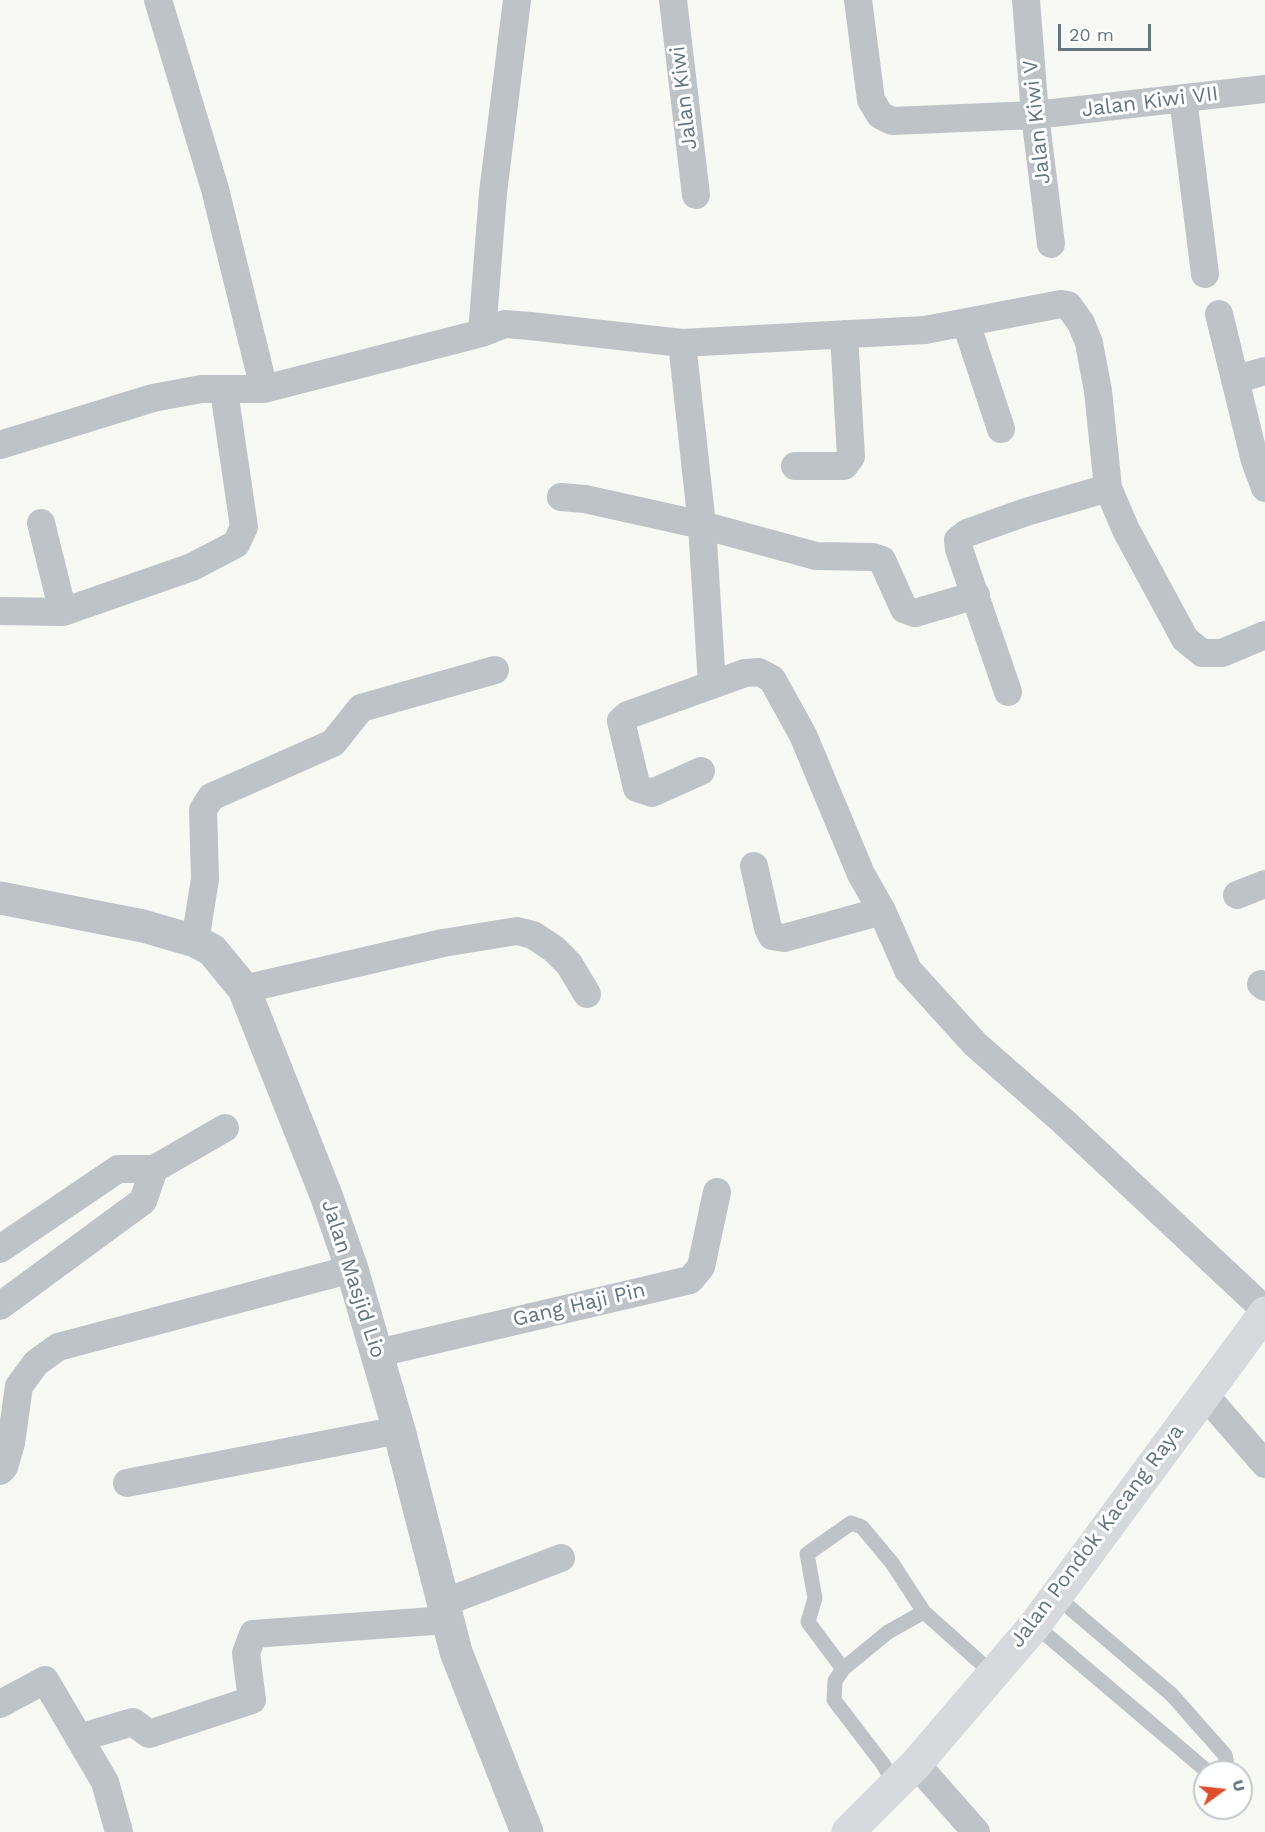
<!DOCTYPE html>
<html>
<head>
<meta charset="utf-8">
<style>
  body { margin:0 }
  #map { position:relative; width:1265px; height:1832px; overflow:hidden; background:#f8f8f5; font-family:"Work Sans",sans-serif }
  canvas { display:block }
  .north { position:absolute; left:1193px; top:1760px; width:60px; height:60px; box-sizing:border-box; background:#fff; border:2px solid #c1c8cc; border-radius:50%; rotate:75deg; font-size:16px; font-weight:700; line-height:24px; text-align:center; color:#63757f }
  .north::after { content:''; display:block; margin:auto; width:21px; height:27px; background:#e04d2d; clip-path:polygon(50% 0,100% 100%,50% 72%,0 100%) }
  .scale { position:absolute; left:1058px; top:24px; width:93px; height:27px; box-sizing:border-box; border:3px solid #63757f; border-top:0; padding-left:8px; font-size:18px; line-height:21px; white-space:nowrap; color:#63757f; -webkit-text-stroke:4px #fff; paint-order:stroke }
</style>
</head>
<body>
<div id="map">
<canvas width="1265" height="1832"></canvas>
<div class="north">U</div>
<div class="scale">20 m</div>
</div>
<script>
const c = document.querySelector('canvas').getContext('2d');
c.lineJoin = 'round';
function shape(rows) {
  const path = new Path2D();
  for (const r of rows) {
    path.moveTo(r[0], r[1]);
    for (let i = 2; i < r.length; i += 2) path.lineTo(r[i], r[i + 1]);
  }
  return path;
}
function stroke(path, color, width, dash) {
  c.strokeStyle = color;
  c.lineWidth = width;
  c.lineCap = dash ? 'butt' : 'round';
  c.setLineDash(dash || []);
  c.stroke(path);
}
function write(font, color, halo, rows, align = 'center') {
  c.font = font + ' "Work Sans",sans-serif';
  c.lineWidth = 6;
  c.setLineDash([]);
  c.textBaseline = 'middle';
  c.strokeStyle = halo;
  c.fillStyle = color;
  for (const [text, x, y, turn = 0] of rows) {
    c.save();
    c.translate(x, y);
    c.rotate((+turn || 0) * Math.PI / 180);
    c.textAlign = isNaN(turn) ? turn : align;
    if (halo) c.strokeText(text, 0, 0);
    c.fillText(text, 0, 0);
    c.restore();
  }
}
const service = shape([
  [1056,1596,1172,1695,1225,1755,1227,1765,1222,1772],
  [1035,1625,1208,1772],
  [843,1669,808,1622,815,1598,807,1554,851,1523,862,1527,892,1563,924,1612],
  [895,1785,883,1764,834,1700,835,1681,843,1669,888,1632,924,1612,992,1673]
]);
const minor = shape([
  [158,0,215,189,264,389],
  [517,0,493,193,482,333,505,324,530,326,682,343,925,330,1061,304,1068,305,1081,323,1089,343,1098,391,1108,488,1126,530,1185,639,1202,653,1222,653,1265,635],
  [673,0,696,195],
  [858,0,871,100,880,115,892,121,1035,115,1265,89],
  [1026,0,1035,115,1051,244],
  [1183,98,1205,274],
  [1219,314,1255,461,1265,488],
  [966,323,1001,429],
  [682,343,702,525,712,685],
  [1235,380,1265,371],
  [0,445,153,398,201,389,264,389,482,333],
  [795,466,844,466,851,457,844,334],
  [561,497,585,499,702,525,816,556,873,557,882,560,904,609,915,613,976,595],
  [41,523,63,612],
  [0,611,63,612,192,567,236,544,244,527,224,391],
  [1008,692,959,549,958,540,967,533,1026,512,1108,488],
  [701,771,652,793,637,788,621,721,628,715,745,673,759,672,772,679,803,735,861,874,882,911,908,970,975,1044,1063,1121,1265,1310],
  [754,866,768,928,772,936,784,938,882,911],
  [1237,895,1265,884],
  [195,941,205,879,203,810,211,797,333,743,361,708,495,670],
  [1261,984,1265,987],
  [244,989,443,943,517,931,533,935,554,949,569,964,587,994],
  [0,1249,118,1169,154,1169,225,1128],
  [0,1306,143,1201,154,1169],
  [378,1353,690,1280,701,1267,717,1192],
  [1204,1394,1265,1464],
  [0,1471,4,1467,11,1443,19,1386,36,1363,58,1347,352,1269],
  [127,1483,399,1430],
  [443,1603,561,1558],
  [0,1704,45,1680,105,1782,119,1832],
  [79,1738,133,1722,149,1734,252,1700,246,1653,253,1634,447,1620],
  [916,1764,976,1832]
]);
const tertiary = shape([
  [0,898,143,926,195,941,212,950,244,989,326,1195,352,1269,399,1430,456,1652,527,1832]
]);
const secondary = shape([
  [848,1832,916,1764,1035,1625,1265,1313]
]);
const streetNames = [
  ["Jalan Kiwi",684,98,-97],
  ["Jalan Kiwi VII",1150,102,-7],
  ["Jalan Kiwi V",1037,122,-96],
  ["Jalan Masjid Lio",353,1279,72],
  ["Gang Haji Pin",579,1305,-13],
  ["Jalan Pondok Kacang Raya",1097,1536,-53]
];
stroke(service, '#bec3c7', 15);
stroke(minor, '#bec3c7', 28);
stroke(tertiary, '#bec3c7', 33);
stroke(secondary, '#d6dadd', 33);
write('21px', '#63757f', '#fff', streetNames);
</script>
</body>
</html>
